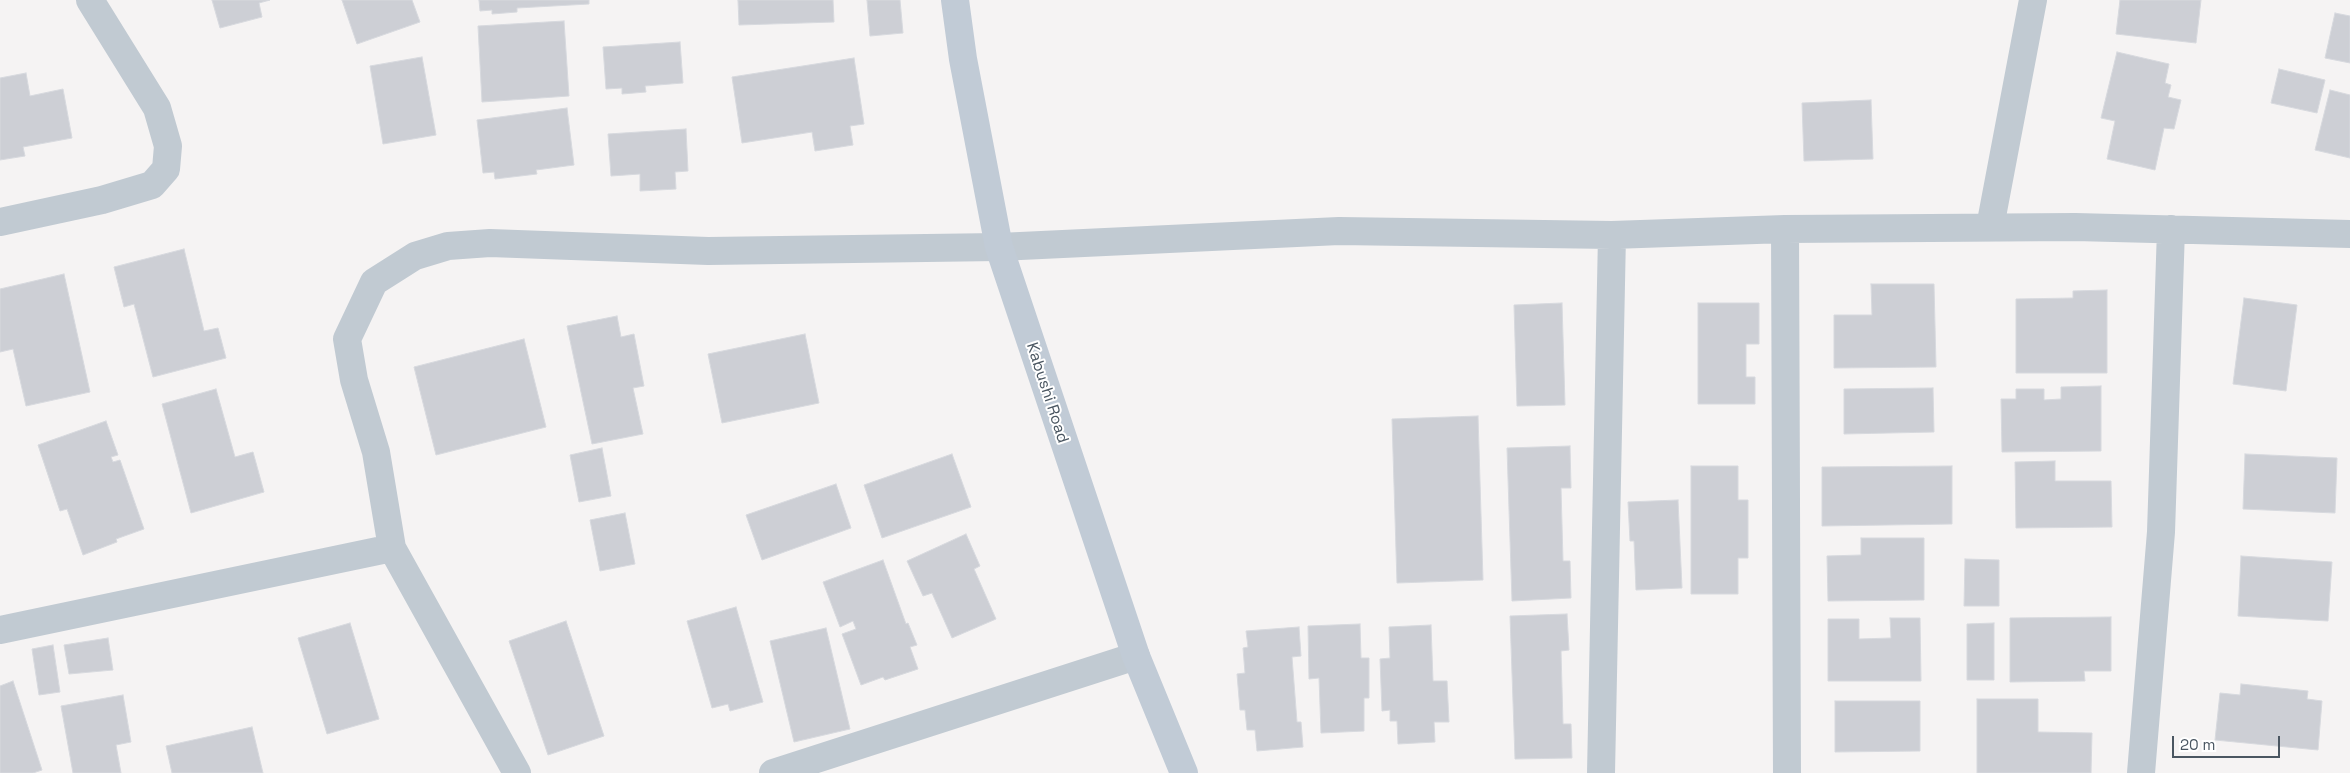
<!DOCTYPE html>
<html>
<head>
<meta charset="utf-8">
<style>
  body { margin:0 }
  #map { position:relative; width:2350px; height:773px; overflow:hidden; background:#f5f3f3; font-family:"Space Grotesk",sans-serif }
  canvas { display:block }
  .scale { position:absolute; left:2172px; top:736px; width:108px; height:22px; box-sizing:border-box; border:2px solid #4a5661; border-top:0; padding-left:6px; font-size:15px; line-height:18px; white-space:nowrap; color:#4a5661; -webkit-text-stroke:4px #fff; paint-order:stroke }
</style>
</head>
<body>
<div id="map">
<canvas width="2350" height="773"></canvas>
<div class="scale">20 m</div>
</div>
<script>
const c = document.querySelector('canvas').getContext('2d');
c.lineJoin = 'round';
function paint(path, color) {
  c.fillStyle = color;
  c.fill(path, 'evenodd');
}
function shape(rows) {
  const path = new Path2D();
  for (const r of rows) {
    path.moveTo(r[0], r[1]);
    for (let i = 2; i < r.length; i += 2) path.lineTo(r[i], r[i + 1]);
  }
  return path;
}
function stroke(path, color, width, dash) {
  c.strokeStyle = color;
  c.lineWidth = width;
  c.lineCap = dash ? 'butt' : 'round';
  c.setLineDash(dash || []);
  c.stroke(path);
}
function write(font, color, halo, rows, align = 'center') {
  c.font = font + ' "Space Grotesk",sans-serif';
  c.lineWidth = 4;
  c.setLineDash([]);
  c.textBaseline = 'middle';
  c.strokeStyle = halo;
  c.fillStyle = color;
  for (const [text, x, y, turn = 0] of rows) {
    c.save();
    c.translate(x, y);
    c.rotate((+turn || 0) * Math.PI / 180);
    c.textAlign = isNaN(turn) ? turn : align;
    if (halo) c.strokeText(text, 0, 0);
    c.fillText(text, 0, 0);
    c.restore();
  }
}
const building = shape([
  [212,0,270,0,259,3,262,17,220,28,212,0],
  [342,0,412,0,420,22,357,44,342,0],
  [479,0,589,0,589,4,517,8,517,12,492,14,492,10,480,11,479,0],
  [738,0,833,0,834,22,739,25,738,0],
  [867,0,900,0,903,33,870,36,867,0],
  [2120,0,2201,0,2196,43,2116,34,2120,0],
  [2335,13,2350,16,2350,63,2325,58,2335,13],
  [564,21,569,96,482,102,478,26,564,21],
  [680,42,683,83,645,86,646,92,622,94,622,88,606,89,603,47,680,42],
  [2117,52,2169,64,2165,83,2171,85,2168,97,2181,100,2174,129,2164,128,2155,170,2107,159,2115,121,2101,118,2117,52],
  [422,57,436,135,383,144,370,66,422,57],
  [854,58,864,124,850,126,853,145,815,151,812,132,742,143,732,77,854,58],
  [2279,69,2325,80,2317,113,2271,103,2279,69],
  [26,73,30,96,63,89,72,138,23,147,25,156,0,160,0,78,26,73],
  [2330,90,2350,95,2350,158,2315,150,2330,90],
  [1871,100,1873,159,1804,161,1802,103,1871,100],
  [567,108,574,165,536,170,537,174,495,179,494,172,483,173,477,120,567,108],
  [686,129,688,171,675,172,676,189,640,191,640,174,611,176,608,134,686,129],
  [184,249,204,331,218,328,226,358,153,377,134,304,124,307,114,267,184,249],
  [64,274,90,392,26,406,13,349,0,352,0,289,64,274],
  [1871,284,1934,284,1936,367,1834,368,1834,315,1872,315,1871,284],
  [2107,290,2107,373,2016,373,2016,299,2073,298,2073,291,2107,290],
  [2244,298,2297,305,2286,391,2233,384,2244,298],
  [1562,303,1565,405,1517,406,1514,305,1562,303],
  [1698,303,1759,303,1759,344,1746,344,1746,377,1755,377,1755,404,1698,404,1698,303],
  [617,316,621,337,634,334,644,386,633,388,643,434,592,444,567,326,617,316],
  [805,334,819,403,722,423,708,354,805,334],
  [524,339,546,427,436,455,414,367,524,339],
  [2101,386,2101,451,2002,452,2001,399,2016,399,2016,389,2044,389,2044,400,2061,399,2061,387,2101,386],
  [1933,388,1934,432,1844,434,1844,389,1933,388],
  [216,389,235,457,253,452,264,492,191,513,162,404,216,389],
  [1478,416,1483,580,1397,583,1392,419,1478,416],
  [106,421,118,455,111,457,113,462,120,460,144,529,116,539,117,542,83,555,67,509,60,511,38,445,106,421],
  [1570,446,1571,488,1561,488,1563,561,1570,561,1571,598,1512,601,1507,448,1570,446],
  [602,448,611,496,579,502,570,455,602,448],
  [952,454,971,507,882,538,864,485,952,454],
  [2245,454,2337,458,2335,513,2243,509,2245,454],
  [2055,461,2055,481,2111,481,2112,527,2016,528,2015,462,2055,461],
  [1691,466,1738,466,1738,500,1748,500,1748,558,1738,558,1738,594,1691,594,1691,466],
  [1952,466,1952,524,1822,526,1822,467,1952,466],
  [836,484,851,528,762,560,746,515,836,484],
  [1678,500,1682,588,1636,590,1634,541,1630,541,1628,502,1678,500],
  [625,513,635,564,600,571,590,520,625,513],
  [966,534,980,566,974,569,996,619,952,638,932,593,923,596,907,561,966,534],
  [1861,538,1924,538,1924,600,1828,601,1827,556,1861,555,1861,538],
  [2241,556,2332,562,2328,621,2238,616,2241,556],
  [1965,559,1999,560,1999,606,1964,606,1965,559],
  [883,560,906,624,908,623,917,645,910,647,918,669,885,680,883,677,861,685,842,634,856,629,853,621,840,627,823,582,883,560],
  [736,607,763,702,730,711,728,704,712,708,687,621,736,607],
  [1567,614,1569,650,1561,651,1563,724,1571,724,1572,758,1515,759,1510,616,1567,614],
  [2111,617,2111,671,2084,671,2085,681,2010,682,2010,618,2111,617],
  [1890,618,1920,618,1921,681,1828,681,1828,619,1859,619,1859,639,1891,638,1890,618],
  [566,621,604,736,548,755,509,641,566,621],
  [350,623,379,719,327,734,298,638,350,623],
  [1994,623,1994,680,1967,680,1967,624,1994,623],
  [1360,624,1361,658,1369,658,1369,698,1364,698,1364,731,1321,733,1319,678,1309,679,1308,626,1360,624],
  [1431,625,1433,681,1447,681,1449,722,1434,722,1435,742,1398,744,1397,721,1390,721,1390,710,1382,711,1380,659,1390,658,1389,627,1431,625],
  [1299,627,1301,656,1292,657,1297,722,1301,722,1303,747,1257,751,1255,730,1247,730,1245,710,1240,710,1237,674,1245,673,1243,648,1248,647,1246,631,1299,627],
  [826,628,850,729,794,742,770,641,826,628],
  [108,638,113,670,69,674,64,645,108,638],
  [53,645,60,692,39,695,32,649,53,645],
  [13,681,42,770,33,773,0,773,0,686,13,681],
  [2241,684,2308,691,2307,699,2322,701,2318,750,2215,740,2220,693,2240,695,2241,684],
  [123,695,131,742,116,745,121,773,73,773,61,706,123,695],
  [1977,699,2038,699,2038,732,2092,733,2091,773,1977,773,1977,699],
  [1835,701,1920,701,1920,751,1835,752,1835,701],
  [252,727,263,773,172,773,166,746,252,727]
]);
const street = shape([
  [0,222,102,200,152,185,166,169,168,146,157,108,90,0],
  [1990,227,2033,0],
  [1785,229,1787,773],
  [0,630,392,548],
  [517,773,392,548,376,452,354,380,347,339,374,282,415,256,448,246,490,243,708,251,999,247,1339,231,1612,235,1785,229,2075,227,2350,234],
  [773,773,1136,656],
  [1601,773,1612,235],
  [2141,773,2161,532,2171,229]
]);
const secondary = shape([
  [955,0,963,59,999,247,1136,656,1184,773]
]);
const streetNames = [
  ["Kabushi Road",1047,393,72]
];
paint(building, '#cdcfd5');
stroke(building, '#d7d9de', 1);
stroke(street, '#c1cad2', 28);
stroke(secondary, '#c1cbd6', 28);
write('16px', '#4a5661', '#fff', streetNames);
</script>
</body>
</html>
